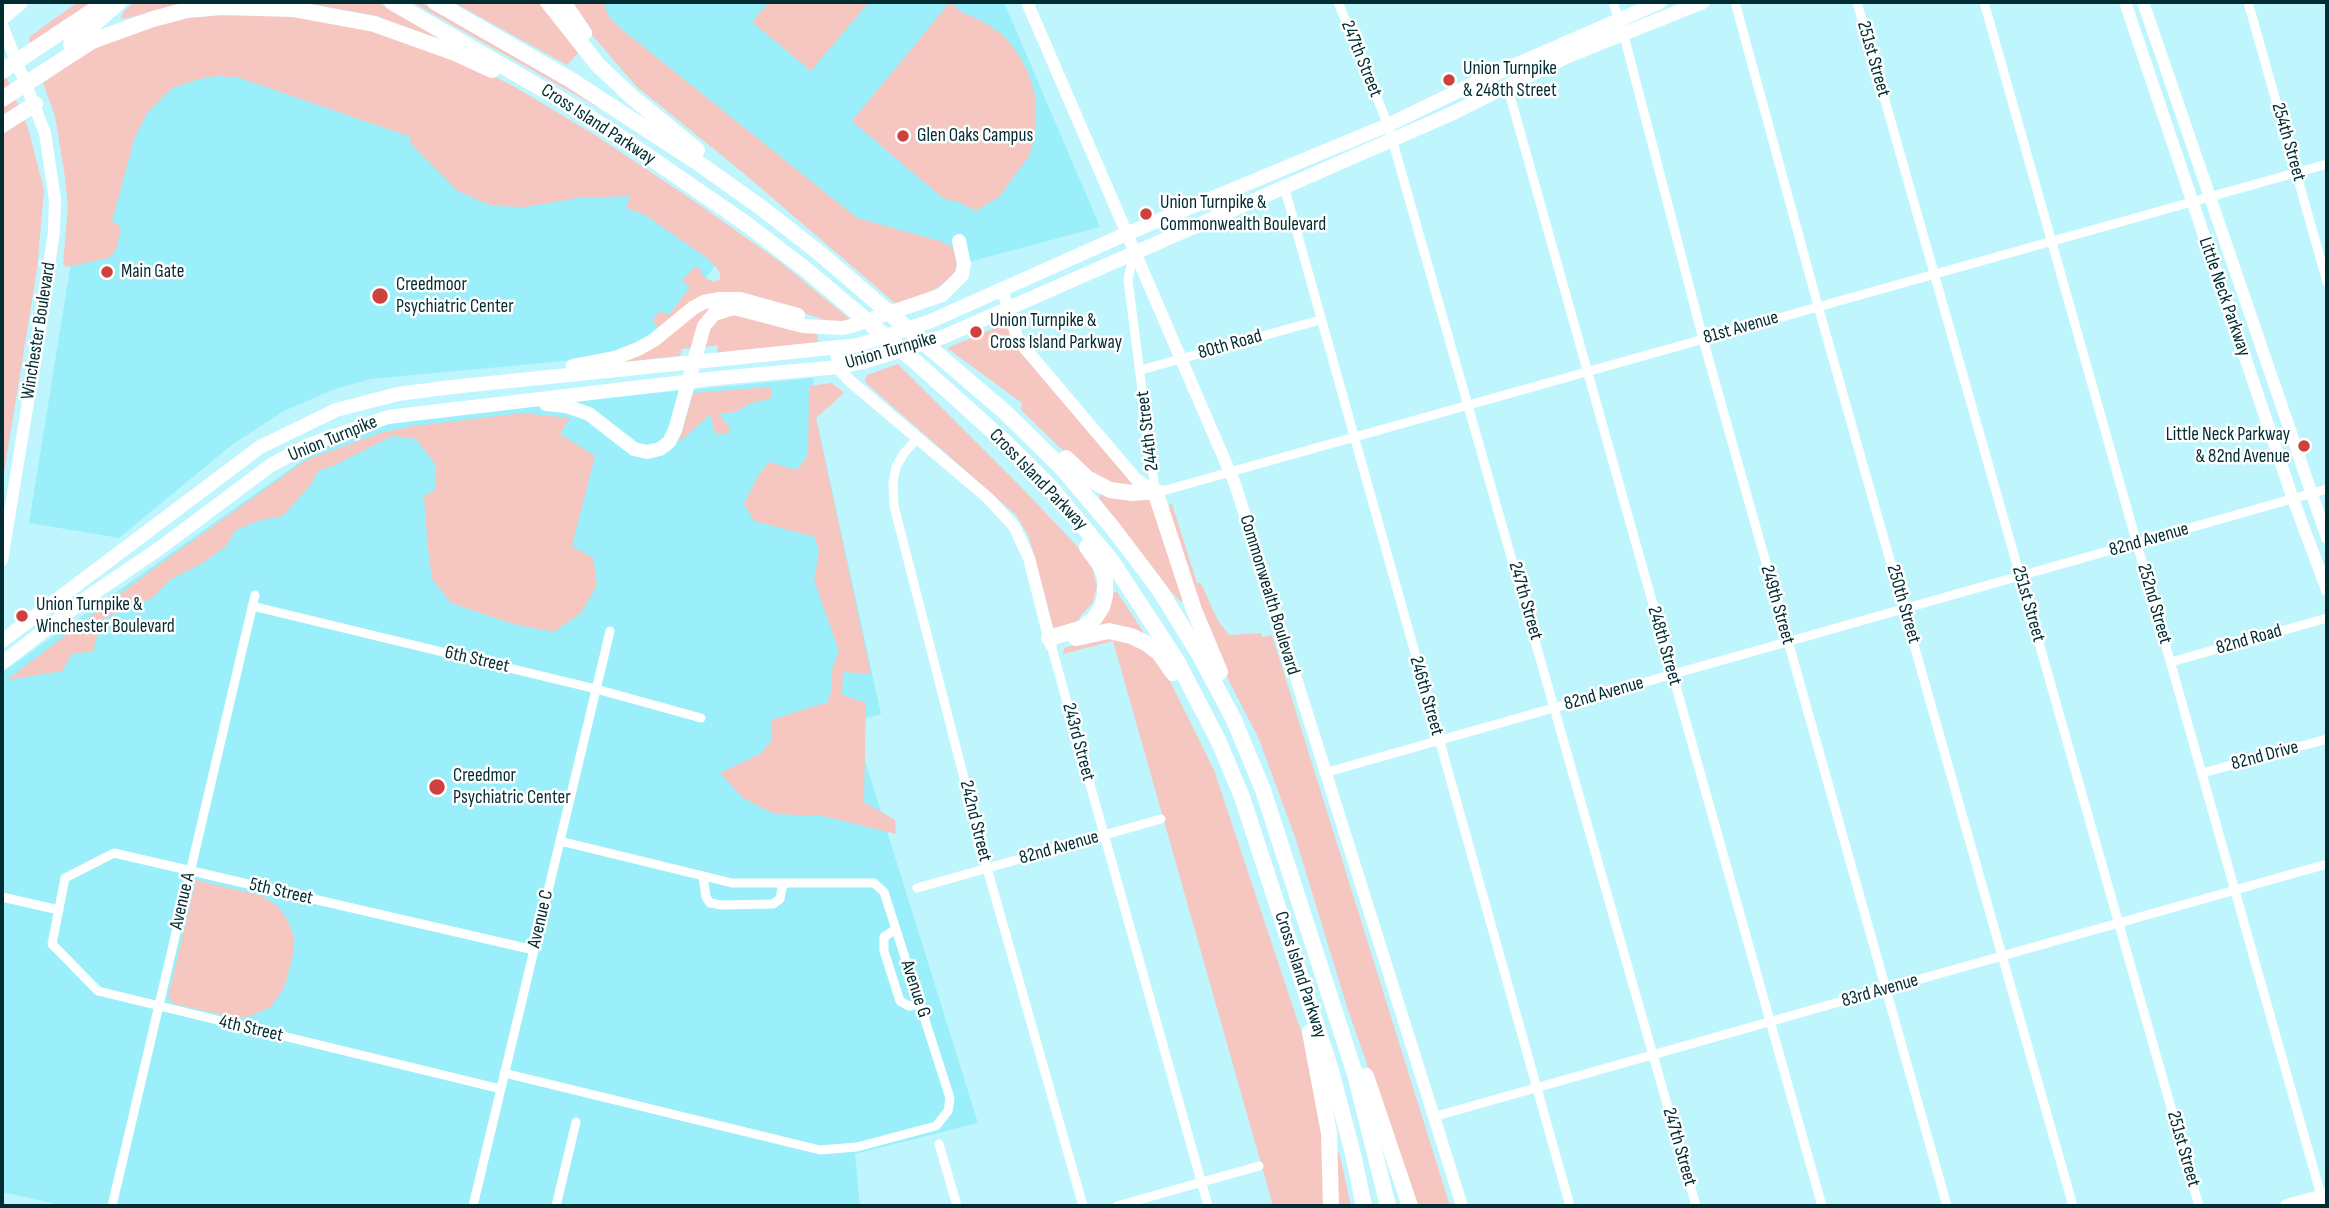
<!DOCTYPE html>
<html>
<head>
<meta charset="utf-8">
<style>
  body { margin:0 }
  #map { position:relative; width:2329px; height:1208px; overflow:hidden; background:#bff6fe; font-family:"Sofia Sans Condensed",sans-serif }
  canvas { display:block }
  .frame { position:absolute; inset:0; border:4px solid #002c32; pointer-events:none }
</style>
</head>
<body>
<div id="map">
<canvas width="2329" height="1208"></canvas>
<div class="frame"></div>
</div>
<script>
const c = document.querySelector('canvas').getContext('2d');
c.lineJoin = 'round';
function paint(path, color) {
  c.fillStyle = color;
  c.fill(path, 'evenodd');
}
function shape(rows) {
  const path = new Path2D();
  for (const r of rows) {
    path.moveTo(r[0], r[1]);
    for (let i = 2; i < r.length; i += 2) path.lineTo(r[i], r[i + 1]);
  }
  return path;
}
function stroke(path, color, width, dash) {
  c.strokeStyle = color;
  c.lineWidth = width;
  c.lineCap = dash ? 'butt' : 'round';
  c.setLineDash(dash || []);
  c.stroke(path);
}
function write(font, color, halo, rows, align = 'center') {
  c.font = font + ' "Sofia Sans Condensed",sans-serif';
  c.lineWidth = 5;
  c.setLineDash([]);
  c.textBaseline = 'middle';
  c.strokeStyle = halo;
  c.fillStyle = color;
  for (const [text, x, y, turn = 0] of rows) {
    c.save();
    c.translate(x, y);
    c.rotate((+turn || 0) * Math.PI / 180);
    c.textAlign = isNaN(turn) ? turn : align;
    if (halo) c.strokeText(text, 0, 0);
    c.fillText(text, 0, 0);
    c.restore();
  }
}
const built = shape([
  [597,2,1004,2,1100,227,920,275,630,44],
  [195,50,544,124,720,258,687,306,645,340,596,358,371,379,335,389,284,411,233,444,119,538,29,523,71,262,97,79],
  [813,378,816,417,881,714,853,722,978,1123,855,1154,860,1206,66,1206,2,1192,3,672,320,448,400,420,489,409]
]);
const green = shape([
  [78,2,94,2,30,45,29,37],
  [134,2,216,2,196,3,121,19,123,12],
  [300,2,377,2,450,44,450,47,377,16],
  [412,2,420,2,588,99,606,112],
  [453,2,546,2,579,52,567,65],
  [572,2,603,2,609,17,620,28,857,218,940,241,952,247,956,255,957,268,951,278,932,291,896,304,741,171,636,86,592,35],
  [769,2,869,2,811,71,752,22],
  [950,2,961,12,982,21,1003,35,1017,52,1028,72,1035,95,1035,137,1029,156,1000,196,976,211,959,202,944,199,852,121],
  [270,11,364,25,445,52,515,87,595,135,694,201,779,261,851,320,836,323,737,293,659,329,653,321,654,317,661,311,669,315,690,287,682,281,694,267,700,268,703,277,714,282,720,279,720,272,706,257,645,215,626,208,630,196,578,198,526,207,492,206,456,190,410,142,411,137,240,78,218,76,200,79,172,88,147,113,135,137,112,221,121,227,116,250,109,258,66,267,63,264,68,206,65,177,55,116,43,83,87,52,131,32,201,13],
  [2,67,28,128,44,190,37,270,2,485],
  [716,304,692,348,682,349,680,356,623,362,700,312],
  [738,314,817,333,818,342,717,353,718,345,704,347,707,333,713,323,724,317],
  [1007,323,1014,344,1130,480,1132,485,1131,487,1111,486,1074,461,1021,410,1022,403,947,348],
  [898,364,1025,491,1075,544,1092,567,1097,586,1093,602,1076,622,1057,631,1053,627,1029,537,1016,515,867,384,865,379,867,375],
  [832,383,844,393,816,418,871,674,843,672,842,695,866,703,864,802,895,820,896,834,823,816,774,814,743,798,720,773,760,754,771,741,771,720,828,702,832,688,831,672,839,651,814,580,819,552,815,537,754,521,744,504,758,476,769,462,796,470,808,456,809,386],
  [770,387,772,393,770,399,751,403,735,412,719,414,730,428,729,434,715,433,710,414,679,443,693,393],
  [523,413,570,418,560,434,595,456,572,546,593,558,597,585,581,613,554,632,513,624,451,603,432,579,428,549,424,496,435,490,436,465,416,439,392,436,335,465,318,471,312,483,283,516,261,520,236,530,226,546,201,564,171,579,152,598,101,620,93,652,73,653,62,671,7,680,153,569,306,460,380,433,414,426],
  [1103,491,1122,500,1152,498,1186,597,1181,602,1164,584,1099,498],
  [1169,504,1172,504,1197,583,1201,583,1217,619,1229,635,1261,633,1262,637,1272,635,1450,1206,1417,1206,1348,1010,1296,840,1259,739,1216,656,1164,509,1170,507],
  [1117,592,1145,634,1126,627,1096,627,1112,593],
  [1099,638,1115,638,1138,643,1149,652,1164,669,1214,770,1312,1064,1326,1156,1326,1206,1273,1206,1113,641,1063,654,1064,648],
  [196,880,262,896,276,905,286,917,293,934,294,950,285,986,271,1007,251,1016,237,1018,174,1004,168,997],
  [1339,1152,1351,1206,1337,1206,1337,1153]
]);
const street = shape([
  [1338,2,1388,125,1696,1206],
  [1613,2,1623,32,1703,339,1947,1206],
  [1735,2,1818,306,2073,1206],
  [1857,2,2199,1206],
  [1984,2,2324,1206],
  [2248,2,2327,282],
  [1507,85,1822,1206],
  [1284,186,1570,1206],
  [1134,252,1128,280,1155,491,1166,490,2327,164],
  [1141,370,1320,320],
  [917,439,904,453,896,467,893,483,894,506,987,868,1083,1206],
  [252,606,596,689,701,718],
  [1051,645,1208,1206],
  [2171,662,2327,618],
  [1324,773,2327,489],
  [2202,773,2327,739],
  [703,876,706,897,710,903,722,905,773,904,780,899,783,883],
  [917,888,1161,819],
  [2,897,59,910],
  [896,929,884,937,884,951,900,1001,909,1006,920,1004],
  [504,1073,820,1150,857,1147,936,1126,948,1111,950,1098,884,892,874,883,732,883,560,841],
  [501,1089,98,991,52,944,65,878,114,853,534,950],
  [1433,1117,2327,864],
  [939,1144,957,1206],
  [112,1206,255,595],
  [473,1206,610,631],
  [556,1206,576,1122],
  [1117,1206,1259,1166]
]);
const secondary = shape([
  [1027,2,1235,484,1462,1206],
  [2125,2,2293,499,2327,590],
  [2143,2,2327,538],
  [2,25,45,133,55,200,54,232,38,341,2,560],
  [1002,289,1017,337,1023,346,1136,479,1154,491],
  [835,349,840,370,849,380,988,498,1014,526,1029,558,1051,645]
]);
const primary = shape([
  [573,366,615,358,638,349,654,340,693,308,704,302,720,299,740,299,798,315],
  [546,404,566,406,589,414,634,449,647,452,660,449,669,442,675,430,704,326,714,314,734,308,803,326,843,328,851,326,942,295,962,275,964,264,959,241],
  [2,641,260,447,336,410,398,394,452,387,859,345,931,321,1126,234,1388,125,1479,81,1660,2],
  [2,663,88,597,160,548,271,465,309,445,388,417,718,378,839,367,864,362,943,337,1453,113,1568,56,1703,2],
  [2287,1206,2327,1195]
]);
const highway = shape([
  [392,2,560,99,620,137,745,223,804,268,917,363,1006,443,1051,488,1111,560,1177,661,1219,742,1242,797,1330,1067,1353,1154,1364,1206],
  [435,2,571,80,697,162,759,206,817,251,1006,413,1062,468,1112,527,1159,589,1199,654,1234,720,1263,790,1355,1074,1388,1206],
  [548,2,598,65,632,97,697,150],
  [563,2,584,33],
  [2,17,20,2],
  [71,44,119,2],
  [2,71,106,2],
  [2,99,92,41,153,19,187,10,222,7,293,9,374,24,455,53,492,70],
  [2,125,35,104],
  [1066,458,1087,478,1110,490,1132,493,1155,491,1194,610,1220,672],
  [1049,638,1083,628,1094,619,1102,607,1105,596,1105,577,1100,565,1087,547],
  [1076,638,1109,631,1131,636,1146,643,1159,653,1173,673],
  [1310,1032,1329,1133,1331,1206],
  [1366,1076,1410,1206]
]);
const markers = [
  [1449,80,7,"#cf413c"],
  [903,136,7,"#cf413c"],
  [1146,214,7,"#cf413c"],
  [107,272,7,"#cf413c"],
  [380,296,9,"#cf413c"],
  [976,332,7,"#cf413c"],
  [2304,446,7,"#cf413c"],
  [22,616,7,"#cf413c"],
  [437,787,9,"#cf413c"]
];
const streetNames = [
  ["247th Street",1361,59,68],
  ["251st Street",1873,59,74],
  ["Cross Island Parkway",598,125,33],
  ["254th Street",2288,142,74],
  ["Little Neck Parkway",2224,297,71],
  ["81st Avenue",1741,328,-16],
  ["Winchester Boulevard",39,331,-81],
  ["80th Road",1230,345,-16],
  ["Union Turnpike",891,351,-16],
  ["244th Street",1148,431,-97],
  ["Union Turnpike",333,439,-22],
  ["Cross Island Parkway",1038,480,46],
  ["82nd Avenue",2149,540,-16],
  ["Commonwealth Boulevard",1269,595,73],
  ["247th Street",1525,601,74],
  ["250th Street",1903,604,74],
  ["251st Street",2028,604,74],
  ["252nd Street",2154,604,74],
  ["249th Street",1777,605,74],
  ["82nd Road",2249,640,-16],
  ["248th Street",1664,646,74],
  ["6th Street",477,660,13],
  ["82nd Avenue",1604,694,-16],
  ["246th Street",1426,696,74],
  ["243rd Street",1078,742,75],
  ["82nd Drive",2265,756,-15],
  ["242nd Street",975,821,76],
  ["82nd Avenue",1059,848,-16],
  ["5th Street",281,892,13],
  ["Avenue A",183,901,-77],
  ["Avenue C",541,919,-77],
  ["Cross Island Parkway",1300,975,72],
  ["Avenue G",915,989,72],
  ["83rd Avenue",1880,991,-16],
  ["4th Street",251,1029,13],
  ["247th Street",1679,1147,74],
  ["251st Street",2183,1149,74]
];
const poiNames = [
  ["Union Turnpike",1463,69],
  ["& 248th Street",1463,91],
  ["Glen Oaks Campus",917,136],
  ["Union Turnpike &",1160,203],
  ["Commonwealth Boulevard",1160,225],
  ["Main Gate",121,272],
  ["Creedmoor",396,285],
  ["Psychiatric Center",396,307],
  ["Union Turnpike &",990,321],
  ["Cross Island Parkway",990,343],
  ["Little Neck Parkway",2290,435,"right"],
  ["& 82nd Avenue",2290,457,"right"],
  ["Union Turnpike &",36,605],
  ["Winchester Boulevard",36,627],
  ["Creedmor",453,776],
  ["Psychiatric Center",453,798]
];
paint(built, '#9aeffa');
paint(green, '#f6c6c1');
stroke(street, '#fff', 9);
stroke(secondary, '#fff', 12);
stroke(primary, '#fff', 14);
stroke(highway, '#fff', 16);
for (const [x, y, r, color] of markers) {
  const dot = new Path2D();
  dot.arc(x, y, r, 0, 2 * Math.PI);
  c.fillStyle = color;
  c.fill(dot);
  stroke(dot, '#fff', 2.5);
}
write('19px', '#002c32', '#fff', streetNames);
write('19px', '#002c32', '#fff', poiNames, 'left');
</script>
</body>
</html>
